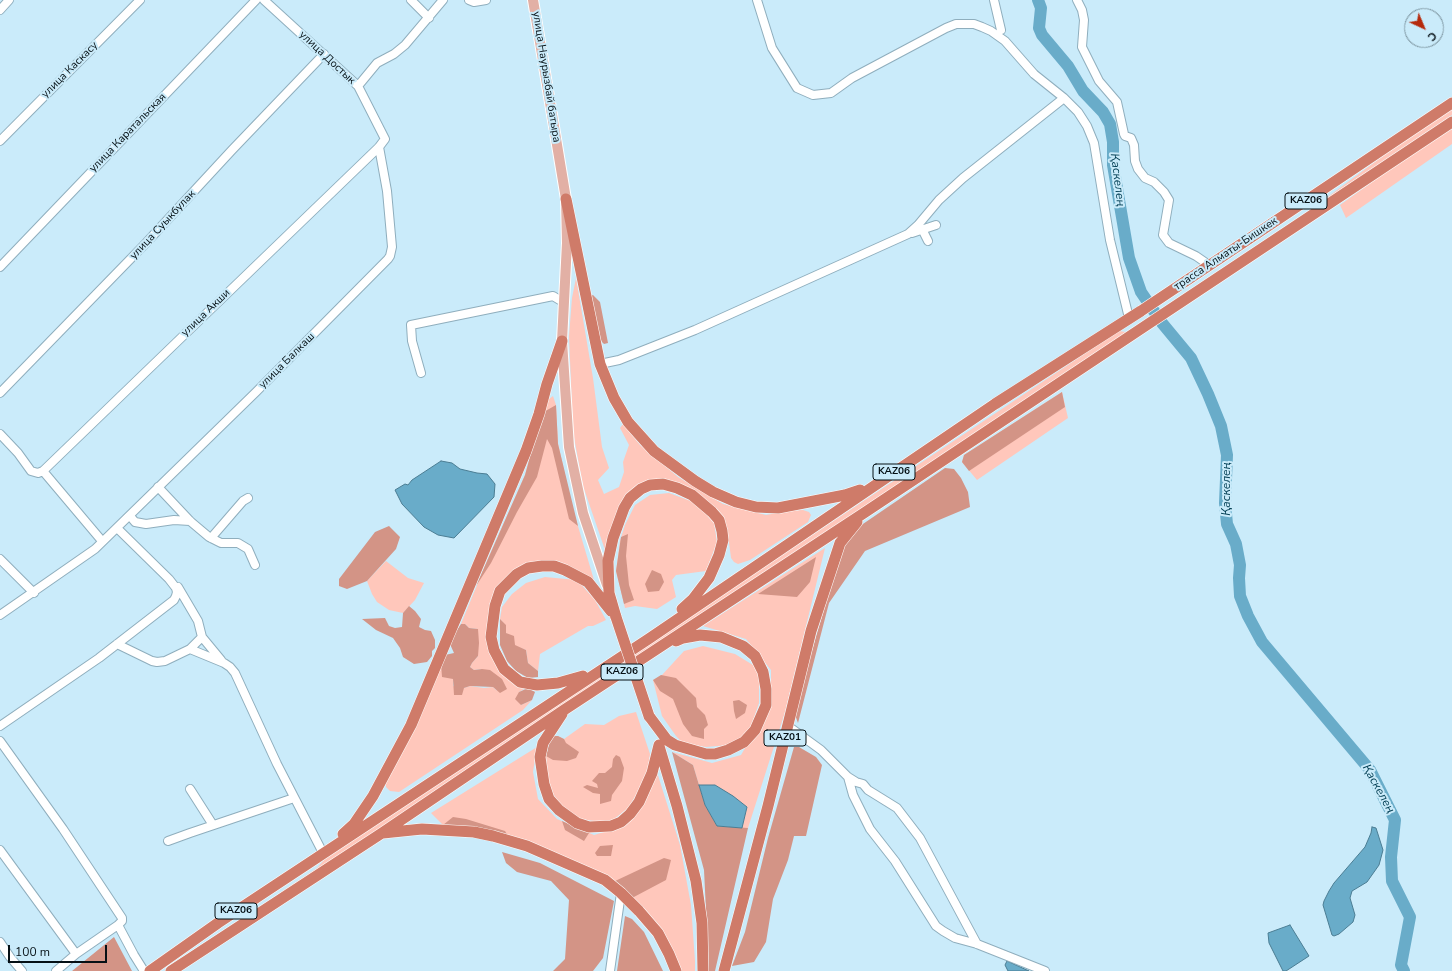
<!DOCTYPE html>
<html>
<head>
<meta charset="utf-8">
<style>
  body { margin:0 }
  #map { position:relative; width:1452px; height:971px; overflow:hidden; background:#caebfa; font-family:"Nunito Sans",sans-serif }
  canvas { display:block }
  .north { position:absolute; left:1404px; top:8px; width:40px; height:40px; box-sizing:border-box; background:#caebfa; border:1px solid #7b939e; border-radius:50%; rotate:136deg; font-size:11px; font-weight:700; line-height:16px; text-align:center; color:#051015 }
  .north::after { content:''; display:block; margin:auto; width:14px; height:18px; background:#b52a0c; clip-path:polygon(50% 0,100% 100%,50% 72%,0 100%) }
  .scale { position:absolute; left:8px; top:945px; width:99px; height:18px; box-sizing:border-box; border:2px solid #051015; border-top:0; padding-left:5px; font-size:12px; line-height:14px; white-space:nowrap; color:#051015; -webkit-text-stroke:3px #caebfa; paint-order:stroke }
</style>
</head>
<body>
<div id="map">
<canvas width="1452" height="971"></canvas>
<div class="north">С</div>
<div class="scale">100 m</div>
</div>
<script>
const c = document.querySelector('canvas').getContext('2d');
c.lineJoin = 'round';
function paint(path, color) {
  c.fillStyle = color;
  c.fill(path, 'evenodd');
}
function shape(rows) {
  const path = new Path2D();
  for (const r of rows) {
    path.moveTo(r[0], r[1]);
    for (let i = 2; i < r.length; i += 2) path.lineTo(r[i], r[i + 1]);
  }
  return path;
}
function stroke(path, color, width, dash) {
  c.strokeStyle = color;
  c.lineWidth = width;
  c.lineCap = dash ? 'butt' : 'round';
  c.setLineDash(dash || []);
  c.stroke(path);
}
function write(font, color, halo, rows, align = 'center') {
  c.font = font + ' "Nunito Sans",sans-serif';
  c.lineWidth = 4;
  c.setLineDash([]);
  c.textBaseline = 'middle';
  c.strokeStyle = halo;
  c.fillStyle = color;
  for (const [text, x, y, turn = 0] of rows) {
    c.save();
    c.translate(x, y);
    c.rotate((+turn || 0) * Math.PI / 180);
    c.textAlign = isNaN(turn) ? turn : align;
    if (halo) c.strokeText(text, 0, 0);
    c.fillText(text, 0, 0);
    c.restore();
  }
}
const green = shape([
  [1452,109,1452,115,1310,210,1383,156],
  [1452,129,1452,144,1346,218,1340,205,1400,162],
  [576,278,593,378,602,447,609,468,598,480,604,494,619,487,624,472,623,462,629,445,620,428,623,424,640,445,678,477,723,504,766,515,788,511,803,510,809,512,811,515,808,522,750,560,738,564,734,562,731,558,727,527,717,511,690,491,645,483,605,550,583,486,573,432,569,336,572,298],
  [1119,331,1126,332,742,589,281,895,281,892,317,868,324,860],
  [1062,392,1068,418,977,480,962,462,964,455],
  [553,396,556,405,558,443,572,506,594,580,584,577,558,561,531,563,510,576,487,629,503,674,524,689,519,692,521,705,532,700,523,710,399,792,390,791,386,787,386,783,441,664,453,679,453,686,464,688,470,686,484,688,493,687,497,691,482,669,474,670,470,667,472,663,478,656,478,629,469,628,465,624,461,624,487,561,525,475,542,413,549,399],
  [669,493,696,503,714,523,717,542,706,571,676,575,672,580,676,597,657,609,635,606,625,608,616,571,620,541,625,525,635,505,650,495],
  [825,548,785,712,748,828,742,828,747,807,715,785,699,785,693,765,672,752,712,763,741,755,771,703,771,670,746,639,703,626],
  [386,561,408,578,424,583,415,600,403,613,389,610,377,602,372,594,367,581],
  [545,577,577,580,595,600,606,620,593,626,588,626,540,654,538,671,528,663,526,650,515,646,506,633,505,625,500,619,502,607,512,594,526,583],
  [703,646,735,654,753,665,759,675,759,703,751,726,742,738,730,745,706,747,683,743,676,736,662,716,653,680,662,675,684,651],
  [636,712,650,754,647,777,628,808,609,823,580,819,562,808,547,784,546,756,558,736,564,739,585,724,604,725,619,716],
  [537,747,533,772,538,799,557,819,594,835,624,826,656,769,680,845,691,905,695,961,695,971,680,971,676,957,663,932,625,891,477,829,443,825,431,813]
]);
const forest = shape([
  [593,295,600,302,608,343,604,344,602,342,599,336,591,296],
  [1062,392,1065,407,969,471,962,462,964,455],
  [556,405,558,444,578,526,569,519,552,448,547,439,537,477,517,512,491,563,476,586,525,475,542,413],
  [945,468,954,469,961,478,968,492,970,507,865,551,829,603,798,723,794,712,842,548,860,526],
  [389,526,400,537,396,549,367,581,347,589,339,586,339,579,375,532],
  [628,534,626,556,629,585,634,600,624,604,616,571,621,537],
  [816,557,810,582,797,597,758,594],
  [652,570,661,574,664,582,659,591,648,592,645,584],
  [409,606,415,611,421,619,419,627,425,630,431,631,435,640,435,648,432,651,432,656,427,662,414,664,403,657,400,648,393,638,376,630,362,619,385,618,389,626,395,628,402,627,403,613],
  [500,619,506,625,506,633,514,636,515,645,526,650,528,663,538,671,538,677,528,678,516,671,507,661,500,645],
  [461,624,465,624,469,628,478,629,479,643,478,656,472,663,470,667,474,670,482,669,490,670,502,679,507,689,500,693,493,687,470,686,464,688,462,695,454,695,453,679,442,677,441,664,445,655,454,653,449,642],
  [661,675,676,678,696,698,697,707,705,715,708,725,704,729,704,739,692,736,683,724,673,699,660,691,653,680],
  [528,688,535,692,532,700,521,705,515,699,519,692],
  [739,700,747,705,745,713,736,719,734,711,733,701],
  [551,736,558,736,564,739,566,743,579,752,576,758,567,761,553,760,546,756],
  [794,747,799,747,816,757,822,765,806,836,794,836,788,860,773,899,766,942,754,962,732,966,745,932,768,838],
  [672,752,693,765,705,805,717,826,748,828,715,971,709,971,704,870],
  [616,755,620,757,624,768,622,781,612,795,611,801,600,804,600,794,593,793,583,787,587,785,598,788,597,784,592,781,599,773,605,773,612,767,613,759],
  [453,817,466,819,505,831,508,836,477,829,443,825],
  [562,821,589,833,584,841,565,830],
  [613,845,611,856,597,856,595,853,600,846],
  [502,852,540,863,614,901,603,958,593,971,553,971,565,959,569,900,551,881,517,872,506,863],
  [664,858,671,860,666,880,632,898,613,882],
  [625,916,632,919,644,932,663,971,617,971],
  [114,937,132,971,72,971]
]);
const water = shape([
  [441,461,452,463,460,469,477,473,487,474,495,484,494,497,454,538,438,535,424,527,402,504,395,490,405,484,408,485,412,480,441,461],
  [699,785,715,785,733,796,747,807,742,828,717,826,705,805,699,785],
  [1372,827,1376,828,1383,850,1379,865,1367,882,1352,891,1350,898,1355,915,1353,922,1339,934,1334,936,1332,935,1323,905,1324,901,1329,891,1334,883,1365,847,1371,833,1372,827],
  [1290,925,1309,956,1286,971,1283,971,1269,943,1268,933,1290,925],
  [1007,961,1029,971,1008,971,1005,965,1007,961]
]);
const river = shape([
  [1038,0,1041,8,1039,28,1042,35,1068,66,1083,91,1103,112,1110,124,1113,142,1113,165,1129,258,1141,292,1162,323,1191,358,1208,394,1221,426,1227,455,1225,503,1227,524,1236,544,1240,565,1239,578,1240,596,1248,616,1262,642,1370,770,1395,820,1391,857,1392,881,1410,917,1401,965,1404,971]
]);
const minor = shape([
  [411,0,429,18],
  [469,0,474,2,486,0],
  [757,0,772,48,797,88,813,95,831,93,852,78,946,28,956,24,974,24,982,27,991,31,1005,41,1034,74,1064,98,1078,112,1087,126,1094,143,1110,240,1129,318],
  [994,0,1001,30],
  [1077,0,1082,10,1084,20,1082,47,1099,81,1117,102,1124,134,1125,136,1131,138,1134,145,1135,161,1138,169,1145,178,1154,182,1164,192,1169,200,1163,235,1169,243,1196,256,1209,265],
  [0,10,9,0],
  [358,86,377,63,394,54,405,45,443,0],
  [0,141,140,0],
  [922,229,928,241],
  [912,233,936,225],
  [0,267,256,0],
  [600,364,619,360,695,330,908,234,918,225,939,200,963,178,1064,98],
  [421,373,412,341,411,325,553,296,563,302],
  [0,393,146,243,232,150,324,54],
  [0,434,18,453,31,471,38,473,43,471,379,147,385,139,358,86,264,0],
  [43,471,102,541],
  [158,487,190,521,209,537,221,543,238,543,248,549,255,565],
  [130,516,135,522,146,524,174,520,190,521],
  [211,538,243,501,248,498],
  [0,559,34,593],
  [178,587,198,621,202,637,221,660],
  [0,615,95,549,256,392,388,259,390,256,392,247,387,191,379,147],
  [117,644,152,661,157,662,165,661,190,649,224,663,230,667,235,673,277,764,323,853],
  [190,649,202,637],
  [0,726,99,658,174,600,176,596,177,592,176,588,169,579,117,528],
  [788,726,821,750,848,777,856,782,863,784,868,790,897,808,920,838,977,944],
  [0,741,63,829,122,918,122,921,118,925,76,954,56,971],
  [848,777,853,795,870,829,895,861,936,926,943,931,955,938,977,944,1045,971],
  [190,789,213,825],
  [168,841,190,833,294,798],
  [0,850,76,954],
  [118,925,134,955,144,971],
  [0,942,10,957,22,971],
  [610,971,621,893]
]);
const major = shape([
  [533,0,566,199,567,243,562,341,569,447,583,513,607,585]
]);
const highway = shape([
  [566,199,600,364,614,398,628,422,654,451,695,481,713,492,736,502,756,507,778,508,845,495,860,490],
  [616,617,609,593,608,561,613,538,624,508,630,498,641,489,650,485,663,484,677,488,692,495,712,512,719,520,722,531,723,540,719,555,709,578,693,599,682,609],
  [583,676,558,683,537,685,520,682,504,669,494,650,491,637,495,606,500,591,517,574,528,568,542,566,554,566,565,570,588,582,611,611],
  [562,714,543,743,540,757,544,784,549,799,559,810,577,823,589,827,611,826,621,822,630,814,639,802,652,773,659,745],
  [649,716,667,740,675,745,706,754,715,754,728,750,744,742,755,730,766,705,766,689,763,672,755,656,743,646,721,637,700,635,683,638,676,641],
  [659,746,677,806,696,881,702,923,703,971],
  [383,833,422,829,474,832,493,836,527,846,605,880,621,893,639,911,658,933,669,954,676,971],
  [343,834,354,824,373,796,411,725,526,451,539,414,547,384,562,341],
  [150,971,218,923,650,638,995,404,1141,311,1452,103],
  [171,971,382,833,564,710,864,513,1452,122],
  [724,971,768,806,811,631,840,543,857,522]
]);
const highwayBridge = shape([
  [616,617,649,716]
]);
const shields = [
  [1306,201,42],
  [894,472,42],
  [622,672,42],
  [785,738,42],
  [236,911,42]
];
const shieldNames = [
  ["KАZ06",1306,201],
  ["KАZ06",894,472],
  ["KАZ06",622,672],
  ["KАZ01",785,738],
  ["KАZ06",236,911]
];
const streetNames = [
  ["улица Достык",327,58,43],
  ["улица Каскасу",70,70,-45],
  ["улица Наурызбай батыра",546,77,81],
  ["улица Каратальская",128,133,-46],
  ["улица Суыкбулак",163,225,-47],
  ["трасса Алматы-Бишкек",1226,254,-34],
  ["улица Акши",206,313,-44],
  ["улица Балкаш",287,361,-45]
];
const waterNames = [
  ["Қаскелең",1117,180,83],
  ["Қаскелең",1227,489,-90],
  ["Қаскелең",1378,789,61]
];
paint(green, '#ffc7bb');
paint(forest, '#d39486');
paint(water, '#69acc9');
stroke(water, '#4b7d93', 1);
stroke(river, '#69acc9', 12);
stroke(minor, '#8faebd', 10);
stroke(major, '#fff', 12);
stroke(highway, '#fff', 12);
stroke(minor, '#fff', 8);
stroke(major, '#e2b0a5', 10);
stroke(highway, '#cf7b69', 11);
stroke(highwayBridge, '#fff', 12, []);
stroke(highwayBridge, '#cf7b69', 11);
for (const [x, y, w] of shields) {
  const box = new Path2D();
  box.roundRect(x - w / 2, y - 8, w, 16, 3);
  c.fillStyle = '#caebfa';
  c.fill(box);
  stroke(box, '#051015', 1);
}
write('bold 10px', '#051015', null, shieldNames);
write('11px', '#051015', '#caebfa', streetNames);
write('italic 12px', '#003d52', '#caebfa', waterNames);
</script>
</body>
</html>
